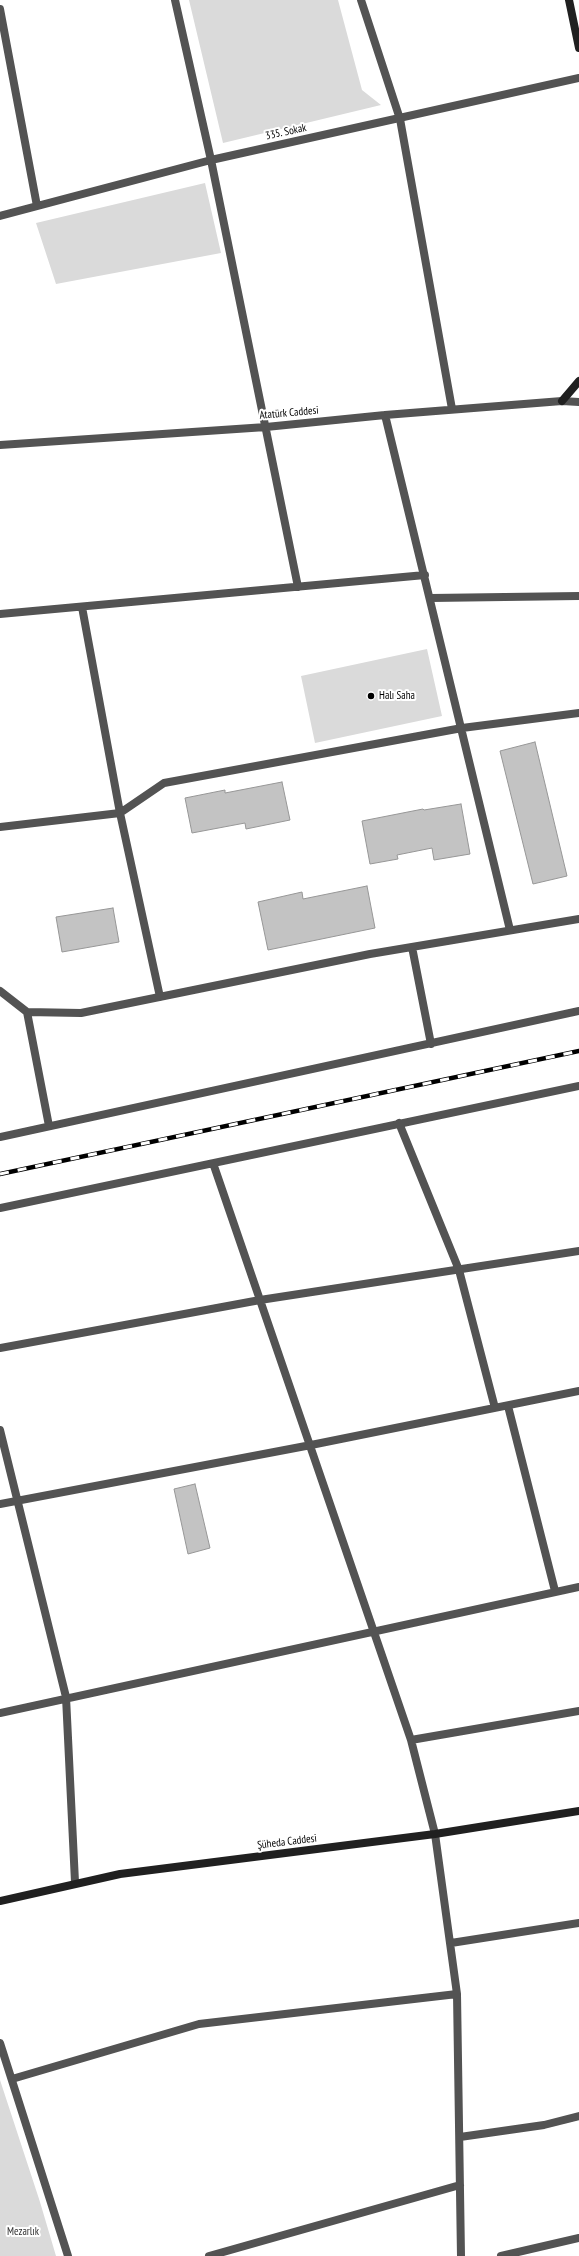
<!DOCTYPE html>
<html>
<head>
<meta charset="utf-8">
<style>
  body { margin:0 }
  canvas { display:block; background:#fff }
</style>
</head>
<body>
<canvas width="579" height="2256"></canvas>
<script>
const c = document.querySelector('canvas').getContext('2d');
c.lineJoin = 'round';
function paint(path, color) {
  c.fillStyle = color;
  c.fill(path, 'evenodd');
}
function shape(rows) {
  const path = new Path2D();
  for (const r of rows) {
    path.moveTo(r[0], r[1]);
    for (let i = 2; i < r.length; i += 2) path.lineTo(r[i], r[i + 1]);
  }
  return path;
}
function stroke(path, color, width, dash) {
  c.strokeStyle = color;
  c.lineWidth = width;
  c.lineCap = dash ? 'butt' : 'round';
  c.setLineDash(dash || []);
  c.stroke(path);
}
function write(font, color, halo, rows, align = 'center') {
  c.font = font + ' "PT Sans Narrow",sans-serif';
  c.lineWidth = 4;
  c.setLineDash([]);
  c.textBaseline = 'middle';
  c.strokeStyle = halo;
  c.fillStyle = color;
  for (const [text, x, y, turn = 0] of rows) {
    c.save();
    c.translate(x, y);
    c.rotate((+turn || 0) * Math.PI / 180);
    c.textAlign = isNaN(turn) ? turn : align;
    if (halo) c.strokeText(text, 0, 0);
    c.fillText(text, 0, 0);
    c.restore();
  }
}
const green = shape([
  [189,0,338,0,362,90,381,105,223,143],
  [205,183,221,253,56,284,36,223],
  [427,649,442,716,315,743,301,676],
  [0,2080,40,2202,56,2256,0,2256]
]);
const building = shape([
  [535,742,567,876,533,884,500,751,535,742],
  [282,782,290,820,246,829,245,823,192,833,185,798,225,790,225,793,282,782],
  [461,804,470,854,434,860,432,848,397,855,398,859,370,864,362,821,423,809,424,810,461,804],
  [367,886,375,928,268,950,258,902,302,892,303,899,367,886],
  [113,908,119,942,62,952,56,917,113,908],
  [195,1484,210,1548,188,1554,174,1489,195,1484]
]);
const street = shape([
  [175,0,211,160,298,587],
  [361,0,400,119,452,409],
  [0,9,37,206],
  [0,216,211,160,579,78],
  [385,415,510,930],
  [0,445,266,427,385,415,562,401,579,402],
  [431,598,579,596],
  [82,607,120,813,160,997],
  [0,614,425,575],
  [0,827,120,813,164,783,462,728,579,713],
  [412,947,431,1044],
  [0,991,27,1012,81,1013,370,954,579,919],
  [27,1012,49,1126],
  [399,1123,459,1270,495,1408],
  [0,1137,579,1011],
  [213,1163,411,1740,435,1834,457,1994,461,2256],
  [0,1208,579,1086],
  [0,1348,260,1300,579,1251],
  [508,1406,555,1591],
  [0,1430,66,1697,75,1882],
  [0,1504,311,1445,579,1391],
  [0,1713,579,1587],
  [411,1740,579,1711],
  [451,1943,579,1923],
  [0,2043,68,2256],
  [12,2079,199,2024,457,1994],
  [460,2137,544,2125,579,2116],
  [209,2256,460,2185],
  [501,2256,579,2238]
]);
const secondary = shape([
  [569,0,579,48],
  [562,401,579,381],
  [0,1901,120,1874,435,1834,579,1811]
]);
const rail = shape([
  [0,1174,579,1051]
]);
const markers = [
  [371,696,4,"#000"]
];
const streetNames = [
  ["335. Sokak",286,132,-12],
  ["Atatürk Caddesi",289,413,-5],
  ["Şüheda Caddesi",287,1842,-7]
];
const poiNames = [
  ["Halı Saha",379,696]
];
const parkNames = [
  ["Mezarlık",23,2232]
];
paint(green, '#dadada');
paint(building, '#c3c3c3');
stroke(building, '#979797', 1);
stroke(street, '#535353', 8);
stroke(secondary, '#202020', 8);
stroke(rail, '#000', 4.5);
stroke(rail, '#fff', 3, [9]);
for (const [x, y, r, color] of markers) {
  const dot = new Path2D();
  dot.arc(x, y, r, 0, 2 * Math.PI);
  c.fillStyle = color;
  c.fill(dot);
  stroke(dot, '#fff', 1.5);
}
write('11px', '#000', '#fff', streetNames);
write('11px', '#000', '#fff', poiNames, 'left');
write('11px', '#313131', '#fff', parkNames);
</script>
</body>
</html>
